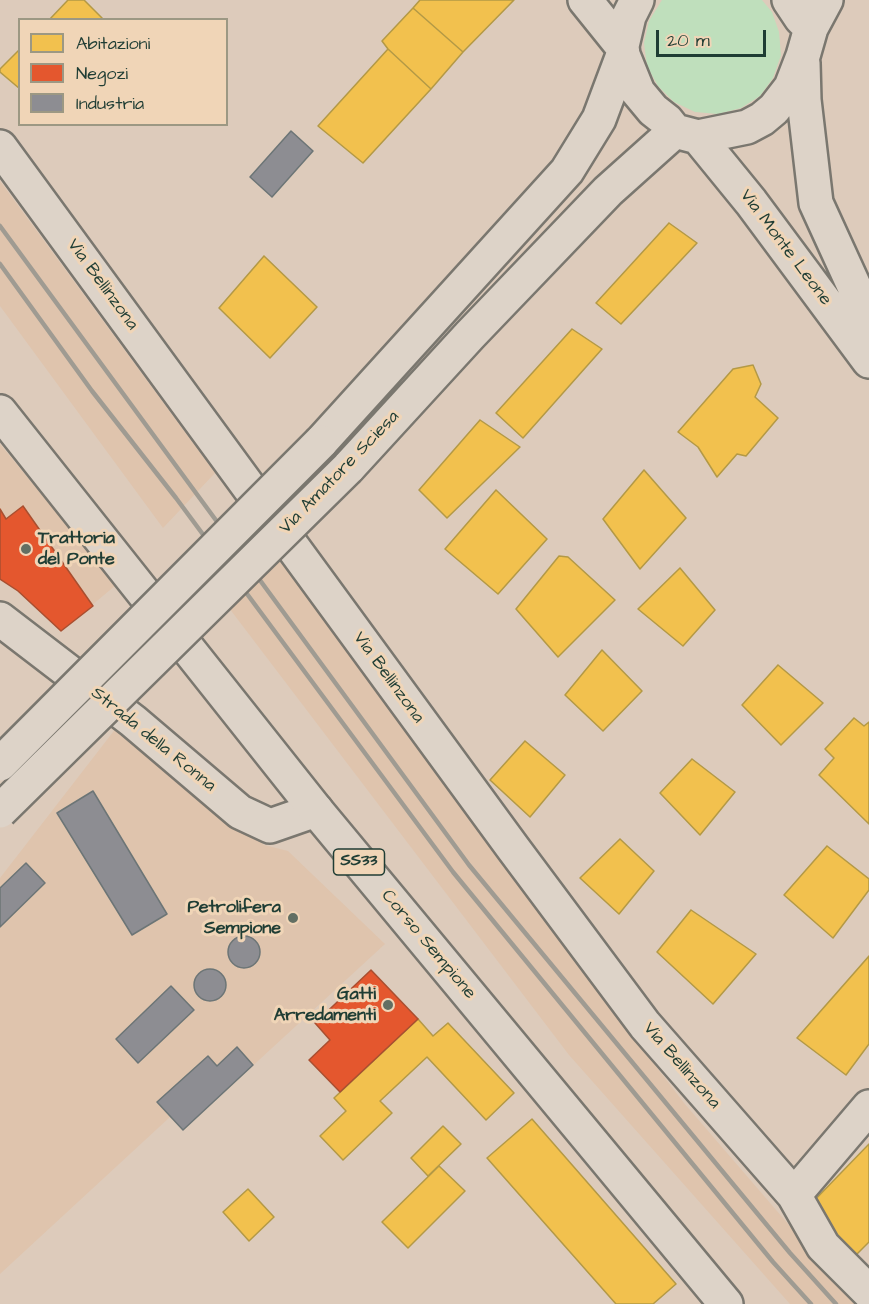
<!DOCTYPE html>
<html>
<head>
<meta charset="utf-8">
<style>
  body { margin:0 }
  #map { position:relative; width:869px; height:1304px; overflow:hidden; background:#ddcbbb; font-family:"Architects Daughter",sans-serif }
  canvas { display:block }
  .legend { position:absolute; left:18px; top:18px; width:210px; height:108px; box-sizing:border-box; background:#f0d5b7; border:2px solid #9c9883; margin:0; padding:8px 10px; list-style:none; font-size:18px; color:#1f3d34 }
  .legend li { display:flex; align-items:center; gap:12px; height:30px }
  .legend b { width:30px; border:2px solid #9c9883 }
  .scale { position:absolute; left:656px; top:30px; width:110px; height:27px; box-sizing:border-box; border:3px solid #1f3d34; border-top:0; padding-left:8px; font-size:18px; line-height:21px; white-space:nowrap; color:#1f3d34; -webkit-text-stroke:4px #f0d5b7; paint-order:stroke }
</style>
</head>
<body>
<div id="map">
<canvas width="869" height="1304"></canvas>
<ul class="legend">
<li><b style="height:16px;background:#f2c14e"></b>Abitazioni</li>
<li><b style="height:16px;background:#e4572e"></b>Negozi</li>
<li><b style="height:16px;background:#8d8d92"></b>Industria</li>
</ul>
<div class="scale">20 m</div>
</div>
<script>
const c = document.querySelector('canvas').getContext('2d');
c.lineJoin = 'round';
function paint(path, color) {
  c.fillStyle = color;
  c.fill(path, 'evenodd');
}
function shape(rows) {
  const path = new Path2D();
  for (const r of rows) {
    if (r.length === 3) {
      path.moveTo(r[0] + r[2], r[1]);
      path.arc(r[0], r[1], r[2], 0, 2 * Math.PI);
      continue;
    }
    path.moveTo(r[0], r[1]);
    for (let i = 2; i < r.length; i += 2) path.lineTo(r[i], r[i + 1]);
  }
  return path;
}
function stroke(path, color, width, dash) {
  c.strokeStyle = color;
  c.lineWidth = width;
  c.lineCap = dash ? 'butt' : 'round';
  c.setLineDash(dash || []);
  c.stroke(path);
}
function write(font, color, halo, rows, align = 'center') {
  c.font = font + ' "Architects Daughter",sans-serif';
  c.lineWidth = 6;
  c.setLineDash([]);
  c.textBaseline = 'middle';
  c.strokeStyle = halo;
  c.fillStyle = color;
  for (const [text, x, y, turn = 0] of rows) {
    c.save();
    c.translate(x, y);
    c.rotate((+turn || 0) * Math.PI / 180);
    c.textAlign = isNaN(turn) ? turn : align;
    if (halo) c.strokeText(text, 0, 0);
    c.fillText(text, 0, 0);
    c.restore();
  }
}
const built = shape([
  [0,181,215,473,163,528,0,306],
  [0,444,116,585,61,631,18,591,0,579],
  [280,552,579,966,684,1103,857,1304,790,1304,569,1055,229,608],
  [120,723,264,845,288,851,385,944,183,1130,170,1117,0,1274,0,878]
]);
const green = shape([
  [662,0,762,0,772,12,779,32,781,55,773,78,760,96,741,108,718,114,695,112,674,102,658,86,647,66,644,43,649,21]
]);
const homes = shape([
  [68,0,84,0,104,20,49,20,68,0],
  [420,0,514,0,463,52,413,8,420,0],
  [413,8,463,52,431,89,388,49,382,41,413,8],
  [20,49,20,89,0,72,0,69,20,49],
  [388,49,431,89,363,163,318,126,388,49],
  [669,223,697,243,621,324,596,303,669,223],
  [264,256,317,307,270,358,219,308,264,256],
  [572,329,602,349,523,438,496,413,572,329],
  [753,365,761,384,755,397,778,418,746,456,737,454,717,477,698,447,678,432,733,369,753,365],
  [480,420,520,447,447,518,419,490,480,420],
  [644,470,686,518,640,569,603,519,644,470],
  [496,490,547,539,498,594,445,549,496,490],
  [559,556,568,557,615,600,558,657,516,609,559,556],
  [680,568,715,610,683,646,638,609,680,568],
  [602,650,642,691,603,731,565,695,602,650],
  [778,665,823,703,781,745,742,705,778,665],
  [854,718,864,726,869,722,869,824,819,775,834,758,825,749,854,718],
  [525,741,565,775,530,817,490,780,525,741],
  [692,759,735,792,700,835,660,793,692,759],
  [620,839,654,871,619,914,580,878,620,839],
  [827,846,869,879,869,890,833,938,784,895,827,846],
  [691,910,756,954,713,1004,657,952,691,910],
  [869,956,869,1044,846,1075,797,1038,869,956],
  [418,1019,433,1036,448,1023,514,1093,486,1120,427,1057,380,1101,392,1113,343,1160,320,1136,346,1111,334,1098,418,1019],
  [532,1119,676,1284,653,1304,616,1304,487,1158,532,1119],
  [443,1126,461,1144,428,1176,411,1158,443,1126],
  [869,1144,869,1242,851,1260,807,1208,869,1144],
  [439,1166,465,1191,408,1248,382,1222,439,1166],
  [248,1189,274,1217,249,1241,223,1212,248,1189]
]);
const shops = shape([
  [23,506,93,606,61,631,18,591,0,579,0,509,6,519,23,506],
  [371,970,418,1019,340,1092,309,1060,330,1040,315,1023,371,970]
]);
const industry = shape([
  [291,131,313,151,272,197,250,177,291,131],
  [93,791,167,914,132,935,57,813,93,791],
  [26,863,45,883,0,927,0,888,26,863],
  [244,952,16],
  [210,985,16],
  [171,986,194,1010,138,1063,116,1039,171,986],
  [237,1047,253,1065,183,1130,157,1102,208,1056,217,1066,237,1047]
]);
const street = shape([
  [0,147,513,848,645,1025,794,1195,823,1246,869,1292],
  [0,619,133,721,240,812,270,826,316,810],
  [794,1195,869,1107]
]);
const secondary = shape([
  [585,0,622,46],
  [637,0,629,16,622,46,623,55,638,92,653,110,667,121,675,131,698,137,747,127,762,119,774,109,791,87,803,56,811,28,826,0],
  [789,0,801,18,811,28],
  [803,63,804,100,816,203,869,319],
  [698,137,751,202,869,361],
  [321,442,567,171,599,119,623,55],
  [348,468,470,335,608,191,675,131]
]);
const primary = shape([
  [0,412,316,810,726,1304]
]);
const rail = shape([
  [0,226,469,865,790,1253,836,1304],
  [0,264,92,391,176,498,453,872,773,1262,811,1304]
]);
const secondaryBridge = shape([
  [0,764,321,442],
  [0,811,348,468]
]);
const markers = [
  [26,549,6,"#626f63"],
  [293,918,6,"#626f63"],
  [388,1005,6,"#626f63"]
];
const shields = [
  [359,862,51]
];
const shieldNames = [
  ["SS33",359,862]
];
const streetNames = [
  ["Via Monte Leone",785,248,53],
  ["Via Bellinzona",102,285,54],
  ["Via Amatore Sciesa",340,473,-46],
  ["Via Bellinzona",388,678,54],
  ["Strada della Ronna",153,740,39],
  ["Corso Sempione",428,945,50],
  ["Via Bellinzona",681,1066,49]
];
const poiNames = [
  ["Trattoria",38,539,"left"],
  ["del Ponte",38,560,"left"],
  ["Petrolifera",281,908],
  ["Sempione",281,929],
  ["Gatti",376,995],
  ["Arredamenti",376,1016]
];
paint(built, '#dfc4ad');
paint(green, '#bfdfbc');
paint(homes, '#f2c14e');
stroke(homes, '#b39946', 1.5);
paint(shops, '#e4572e');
stroke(shops, '#a94f30', 1.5);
paint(industry, '#8d8d92');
stroke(industry, '#6c7576', 1.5);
stroke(street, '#7a776f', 38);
stroke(secondary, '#7a776f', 38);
stroke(primary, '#7a776f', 38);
stroke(street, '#ddd3c8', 33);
stroke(secondary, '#ddd3c8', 33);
stroke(primary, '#ddd3c8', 33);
stroke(rail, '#9f9b92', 4.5);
stroke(secondaryBridge, '#7a776f', 38, []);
stroke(secondaryBridge, '#ddd3c8', 33);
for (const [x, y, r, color] of markers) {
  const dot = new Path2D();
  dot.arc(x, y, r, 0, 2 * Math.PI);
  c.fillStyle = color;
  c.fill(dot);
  stroke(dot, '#f0d5b7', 2);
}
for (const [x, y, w] of shields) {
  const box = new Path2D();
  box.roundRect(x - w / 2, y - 13, w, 26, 4.5);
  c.fillStyle = '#f0d5b7';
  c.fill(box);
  stroke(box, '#1f3d34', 1.5);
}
write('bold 16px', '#1f3d34', null, shieldNames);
write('18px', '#1f3d34', '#f0d5b7', streetNames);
write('bold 18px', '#1f3d34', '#f0d5b7', poiNames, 'right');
</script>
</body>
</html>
